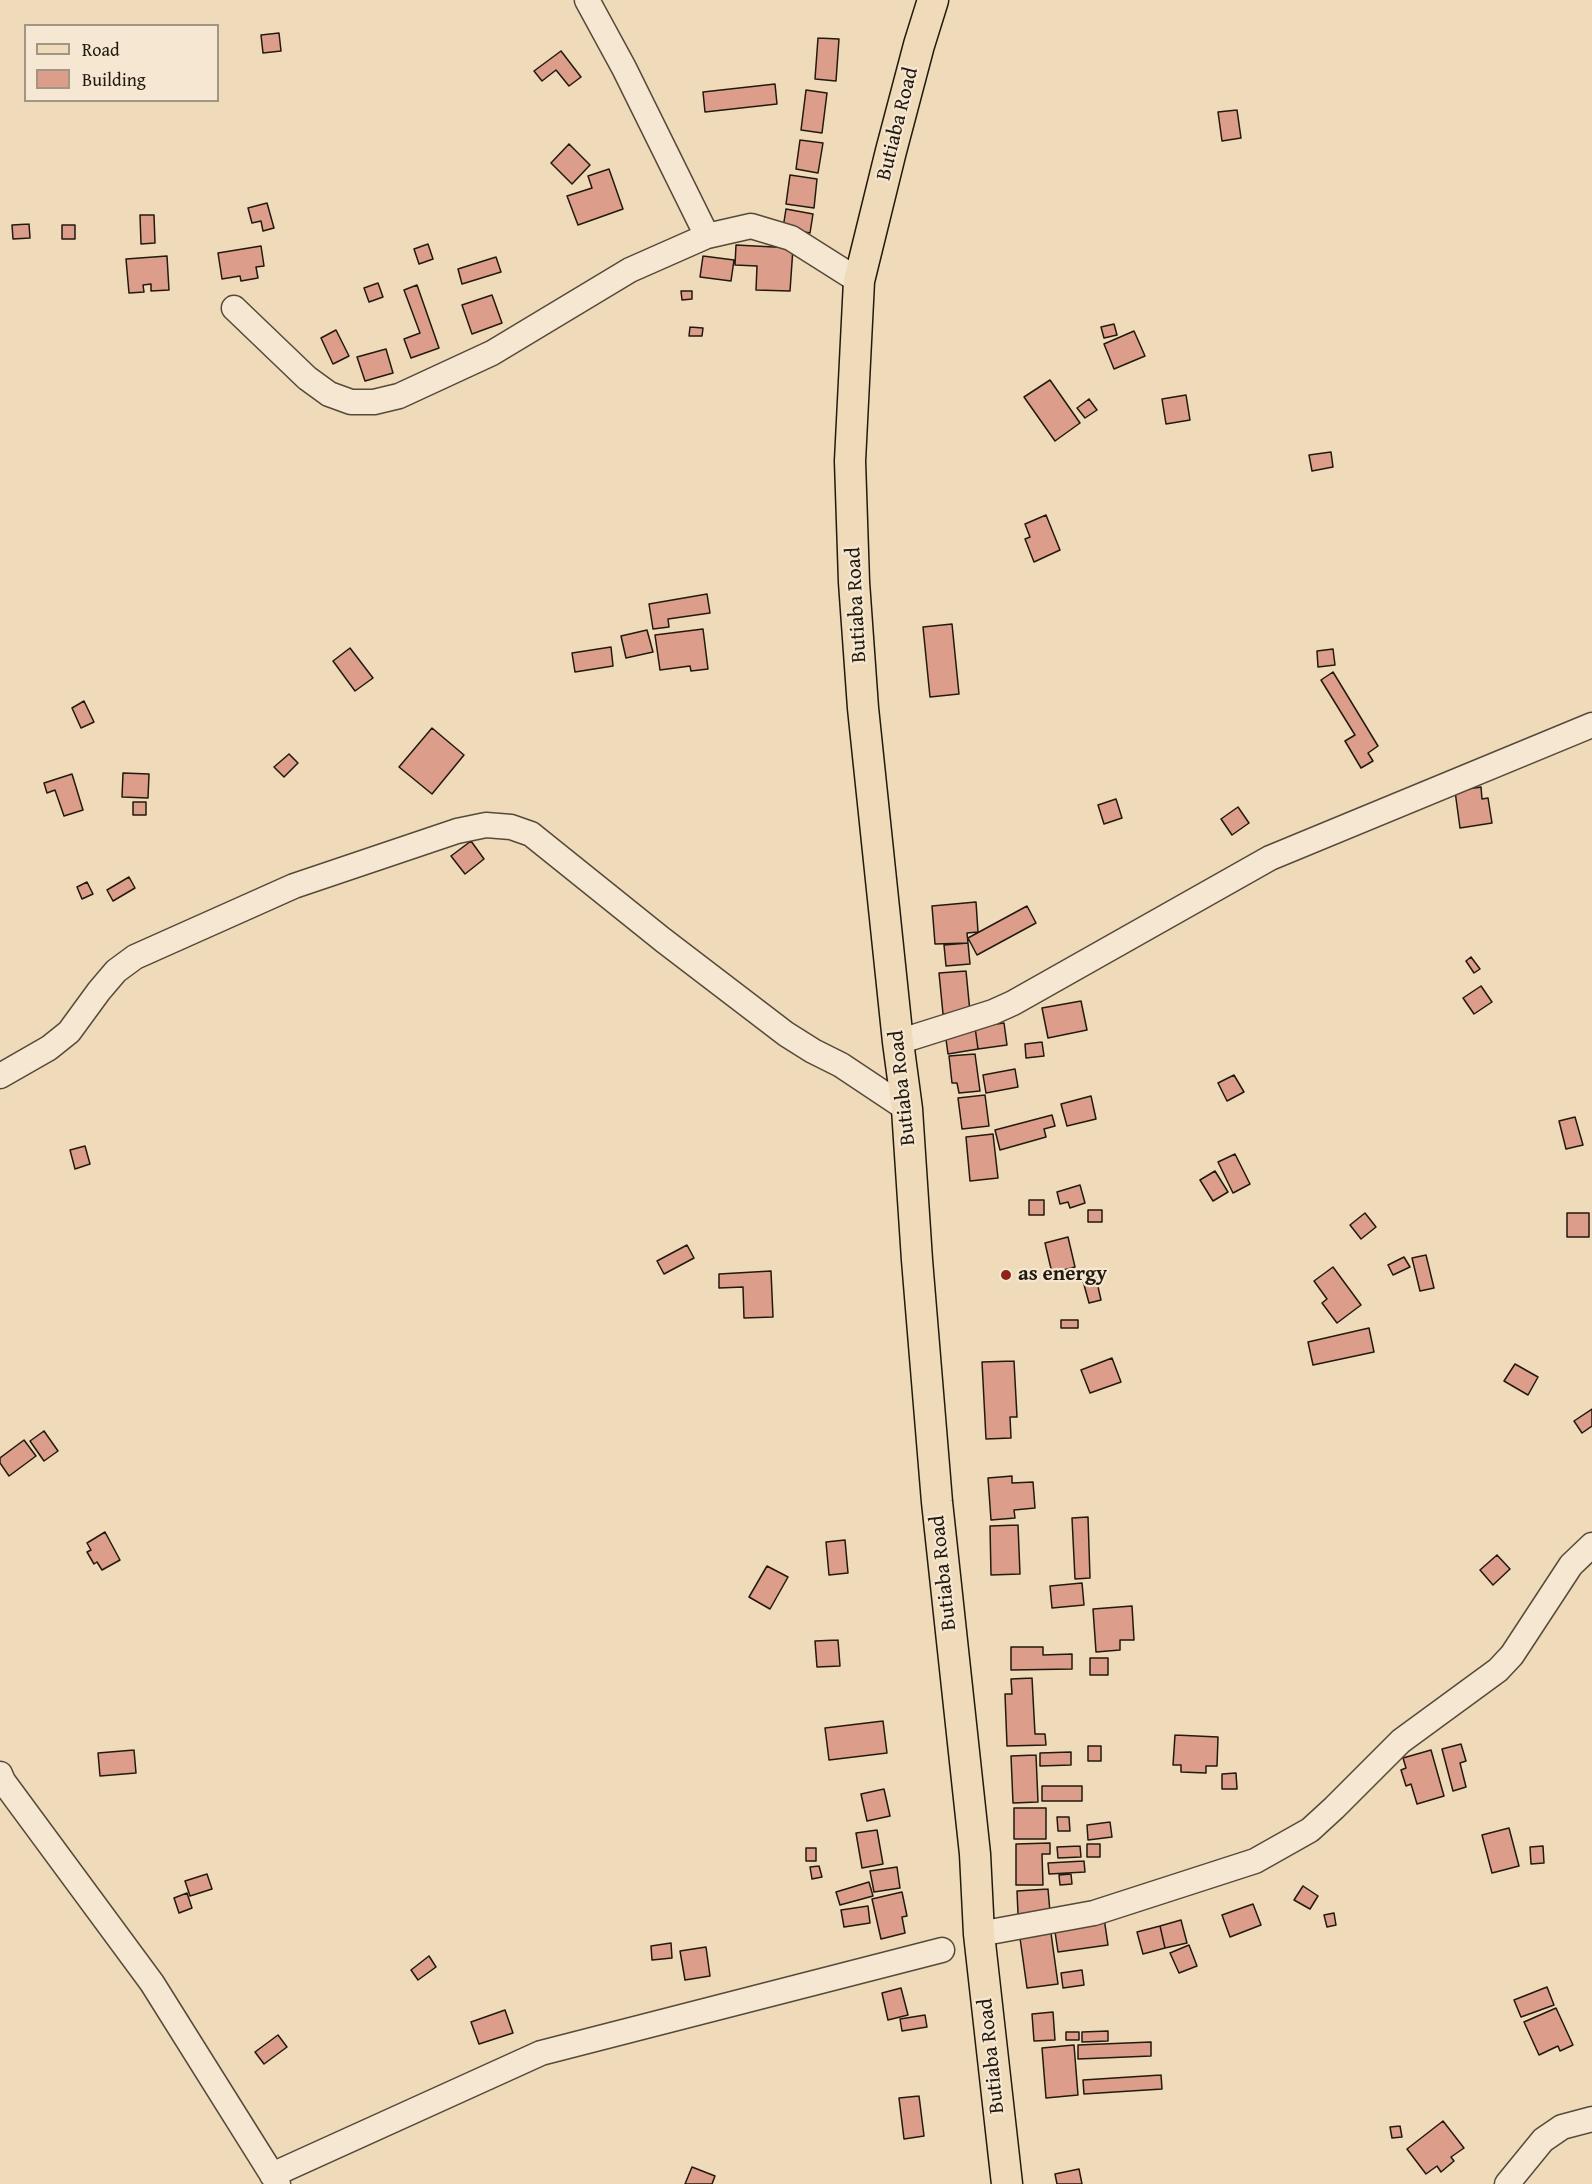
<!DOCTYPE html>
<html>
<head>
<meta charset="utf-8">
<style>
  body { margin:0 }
  #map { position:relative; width:1592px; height:2184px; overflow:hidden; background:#efdab9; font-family:"Gentium Book Plus",serif }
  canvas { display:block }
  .legend { position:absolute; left:24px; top:24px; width:195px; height:78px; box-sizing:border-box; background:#f5e7d2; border:2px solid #a19584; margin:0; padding:8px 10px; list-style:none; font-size:18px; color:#221a0e }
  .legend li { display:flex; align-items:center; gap:12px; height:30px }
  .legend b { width:30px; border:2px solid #a19584 }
</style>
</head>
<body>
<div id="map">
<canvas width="1592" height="2184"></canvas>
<ul class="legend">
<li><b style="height:8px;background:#efdab9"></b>Road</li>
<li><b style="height:16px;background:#dc9e8a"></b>Building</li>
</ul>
</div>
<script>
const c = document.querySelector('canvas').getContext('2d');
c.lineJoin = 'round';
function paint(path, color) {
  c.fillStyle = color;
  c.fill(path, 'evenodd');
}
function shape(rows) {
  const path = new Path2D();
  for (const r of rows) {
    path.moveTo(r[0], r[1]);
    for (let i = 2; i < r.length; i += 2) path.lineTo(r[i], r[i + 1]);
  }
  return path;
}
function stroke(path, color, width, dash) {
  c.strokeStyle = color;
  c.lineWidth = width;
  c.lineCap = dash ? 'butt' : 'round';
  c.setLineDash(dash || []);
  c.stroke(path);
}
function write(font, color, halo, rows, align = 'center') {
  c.font = font + ' "Gentium Book Plus",serif';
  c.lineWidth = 4.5;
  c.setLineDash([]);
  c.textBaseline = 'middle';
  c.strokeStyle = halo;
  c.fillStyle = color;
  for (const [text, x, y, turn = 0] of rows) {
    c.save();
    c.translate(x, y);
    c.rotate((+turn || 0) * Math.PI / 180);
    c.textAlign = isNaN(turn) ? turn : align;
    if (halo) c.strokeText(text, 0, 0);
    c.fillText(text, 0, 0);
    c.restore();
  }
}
const building = shape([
  [279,33,281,51,263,53,261,35,279,33],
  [818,38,839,39,836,81,815,79,818,38],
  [561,51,581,77,569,86,556,70,542,81,534,71,561,51],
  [775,84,777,104,705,112,703,92,775,84],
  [806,90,827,93,822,133,801,130,806,90],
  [1237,110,1241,138,1222,141,1218,112,1237,110],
  [800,140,823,143,818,173,796,169,800,140],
  [569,144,590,165,572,184,551,163,569,144],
  [609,169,623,209,578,225,567,196,592,188,588,176,609,169],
  [790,175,817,179,814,208,786,204,790,175],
  [267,203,274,228,263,231,261,221,252,223,248,208,267,203],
  [786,209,813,214,810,233,783,228,786,209],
  [140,215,154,215,155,243,141,244,140,215],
  [29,224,30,238,13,239,12,225,29,224],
  [62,225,75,225,75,239,62,239,62,225],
  [428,244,433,259,419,264,414,249,428,244],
  [736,245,793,248,790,291,756,290,757,266,735,265,736,245],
  [261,246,264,266,256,267,258,278,241,281,240,276,222,279,218,253,261,246],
  [167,256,169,290,151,291,151,284,143,285,144,292,129,293,126,259,167,256],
  [703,256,734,260,731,281,700,277,703,256],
  [496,257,501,272,462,284,458,269,496,257],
  [378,283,383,297,369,302,364,288,378,283],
  [417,285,439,348,411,358,404,339,420,333,404,290,417,285],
  [681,291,692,291,692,299,682,300,681,291],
  [492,295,502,323,472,334,462,305,492,295],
  [1114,324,1117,335,1104,338,1101,327,1114,324],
  [690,327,703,328,702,336,689,336,690,327],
  [336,330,349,356,333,364,321,338,336,330],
  [1134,331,1145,356,1114,369,1104,344,1134,331],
  [386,349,393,373,365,381,357,357,386,349],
  [1050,380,1080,423,1055,441,1024,397,1050,380],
  [1186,395,1190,420,1166,424,1162,399,1186,395],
  [1089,399,1097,410,1085,418,1077,408,1089,399],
  [1331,452,1333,467,1312,471,1309,455,1331,452],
  [1046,515,1060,550,1034,562,1025,539,1030,537,1025,524,1046,515],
  [707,594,710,613,668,619,669,627,653,629,649,604,707,594],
  [952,624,959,694,930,697,923,627,952,624],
  [703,629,708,669,691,671,690,666,660,670,655,635,703,629],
  [647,630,653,652,626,658,621,636,647,630],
  [611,647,613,666,575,672,572,653,611,647],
  [350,648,373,678,355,691,333,661,350,648],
  [1333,649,1335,665,1318,667,1317,651,1333,649],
  [1333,672,1378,746,1368,753,1373,761,1361,768,1345,741,1355,735,1321,680,1333,672],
  [84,701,94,722,81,728,72,708,84,701],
  [432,728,464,755,432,794,399,767,432,728],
  [289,754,298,763,284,777,274,767,289,754],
  [123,773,149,774,148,798,122,797,123,773],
  [72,774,83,810,64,816,55,790,47,793,44,783,72,774],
  [1481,787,1482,799,1488,798,1492,823,1460,828,1455,791,1481,787],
  [1116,799,1122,818,1104,824,1098,805,1116,799],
  [133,802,146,802,146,815,133,815,133,802],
  [1238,807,1249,823,1232,835,1221,819,1238,807],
  [471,841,484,859,465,874,451,856,471,841],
  [129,877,135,888,113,901,107,890,129,877],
  [87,882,93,894,82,899,77,887,87,882],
  [976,902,978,932,967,933,968,943,935,944,932,906,976,902],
  [1027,906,1036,923,977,955,968,938,1027,906],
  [968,943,970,964,946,966,944,945,968,943],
  [1471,957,1480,969,1474,973,1466,961,1471,957],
  [966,971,970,1012,943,1014,939,973,966,971],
  [1481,986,1492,1002,1474,1014,1463,998,1481,986],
  [1081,1001,1087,1030,1048,1038,1042,1008,1081,1001],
  [1004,1023,1007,1045,978,1049,975,1027,1004,1023],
  [975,1027,978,1049,948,1054,945,1032,975,1027],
  [1042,1042,1044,1056,1026,1058,1025,1044,1042,1042],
  [975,1054,980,1091,959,1093,957,1083,952,1083,949,1056,975,1054],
  [1015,1069,1018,1087,986,1093,983,1075,1015,1069],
  [1234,1075,1244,1092,1227,1101,1218,1083,1234,1075],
  [985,1095,989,1126,962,1129,958,1098,985,1095],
  [1091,1096,1096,1119,1067,1126,1061,1104,1091,1096],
  [1052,1115,1055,1126,1044,1129,1046,1137,1000,1150,995,1130,1052,1115],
  [1575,1117,1583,1145,1566,1149,1559,1121,1575,1117],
  [993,1134,998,1178,970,1181,966,1137,993,1134],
  [85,1146,90,1164,75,1169,70,1150,85,1146],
  [1235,1154,1250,1184,1233,1193,1218,1162,1235,1154],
  [1215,1171,1228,1192,1213,1201,1200,1180,1215,1171],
  [1080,1185,1085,1203,1070,1208,1068,1202,1060,1204,1057,1192,1080,1185],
  [1029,1200,1044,1200,1044,1215,1029,1215,1029,1200],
  [1088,1210,1102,1210,1102,1222,1088,1222,1088,1210],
  [1365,1213,1376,1227,1361,1239,1350,1225,1365,1213],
  [1567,1213,1589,1213,1589,1237,1567,1237,1567,1213],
  [1068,1237,1075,1267,1052,1273,1045,1243,1068,1237],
  [687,1245,694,1258,664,1274,657,1261,687,1245],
  [1426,1255,1434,1288,1420,1291,1412,1258,1426,1255],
  [1404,1257,1410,1267,1393,1275,1388,1265,1404,1257],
  [1333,1267,1361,1305,1337,1323,1322,1303,1327,1299,1314,1281,1333,1267],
  [771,1271,773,1317,744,1318,743,1287,719,1288,719,1274,771,1271],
  [1096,1278,1101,1300,1089,1303,1083,1281,1096,1278],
  [1061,1320,1078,1320,1078,1328,1061,1328,1061,1320],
  [1369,1328,1374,1352,1313,1365,1308,1342,1369,1328],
  [1112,1358,1121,1382,1090,1393,1081,1370,1112,1358],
  [1014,1361,1017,1417,1010,1417,1011,1438,986,1439,982,1362,1014,1361],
  [1515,1364,1538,1377,1528,1395,1504,1381,1515,1364],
  [1592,1409,1592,1426,1582,1433,1574,1421,1592,1409],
  [44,1431,58,1451,44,1461,30,1441,44,1431],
  [24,1440,36,1456,9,1476,0,1463,0,1458,24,1440],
  [1012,1476,1012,1483,1033,1482,1035,1508,1014,1510,1015,1518,991,1520,988,1478,1012,1476],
  [1088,1517,1090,1578,1075,1579,1072,1518,1088,1517],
  [1018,1525,1020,1574,991,1575,990,1526,1018,1525],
  [105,1532,120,1560,102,1570,97,1562,94,1564,87,1552,91,1550,87,1543,105,1532],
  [845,1540,848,1573,829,1575,826,1542,845,1540],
  [1497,1555,1510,1569,1493,1585,1480,1570,1497,1555],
  [767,1566,788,1577,770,1609,749,1597,767,1566],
  [1082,1583,1084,1605,1052,1608,1050,1586,1082,1583],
  [1132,1606,1134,1640,1120,1640,1120,1650,1096,1652,1093,1609,1132,1606],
  [838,1640,840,1666,817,1667,815,1641,838,1640],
  [1011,1647,1043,1647,1043,1655,1072,1654,1072,1669,1011,1670,1011,1647],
  [1090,1658,1108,1658,1108,1675,1090,1675,1090,1658],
  [1032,1678,1035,1734,1045,1734,1046,1745,1007,1746,1005,1694,1012,1694,1011,1679,1032,1678],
  [883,1721,887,1753,829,1760,825,1728,883,1721],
  [1175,1735,1218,1737,1217,1766,1206,1766,1206,1773,1181,1772,1181,1765,1173,1765,1175,1735],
  [1461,1744,1466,1761,1460,1763,1466,1787,1453,1791,1442,1749,1461,1744],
  [1088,1746,1101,1746,1101,1761,1088,1761,1088,1746],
  [134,1750,136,1773,100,1776,98,1753,134,1750],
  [1431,1750,1444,1796,1417,1804,1411,1784,1406,1786,1401,1770,1406,1768,1403,1758,1431,1750],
  [1071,1752,1071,1765,1040,1766,1040,1753,1071,1752],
  [1036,1755,1038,1802,1013,1803,1011,1756,1036,1755],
  [1236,1773,1237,1789,1222,1789,1222,1774,1236,1773],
  [1042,1786,1082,1786,1082,1801,1042,1801,1042,1786],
  [884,1789,890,1816,867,1821,861,1794,884,1789],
  [1014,1808,1046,1808,1046,1839,1014,1839,1014,1808],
  [1057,1817,1069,1817,1070,1831,1058,1831,1057,1817],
  [1110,1822,1112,1837,1088,1840,1087,1825,1110,1822],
  [1509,1828,1519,1866,1492,1873,1482,1835,1509,1828],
  [877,1830,883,1864,862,1868,856,1833,877,1830],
  [1050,1843,1050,1854,1042,1854,1043,1885,1016,1885,1016,1844,1050,1843],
  [1087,1844,1100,1844,1100,1857,1087,1857,1087,1844],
  [1080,1846,1081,1857,1058,1858,1057,1847,1080,1846],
  [1543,1846,1544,1863,1531,1864,1530,1847,1543,1846],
  [806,1848,816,1848,816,1861,806,1861,806,1848],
  [1084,1861,1085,1872,1049,1874,1048,1863,1084,1861],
  [819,1866,822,1877,812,1879,810,1867,819,1866],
  [897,1867,900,1888,874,1892,870,1871,897,1867],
  [207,1874,212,1889,190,1896,185,1881,207,1874],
  [1071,1874,1072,1884,1060,1885,1059,1875,1071,1874],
  [869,1882,873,1896,840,1905,836,1892,869,1882],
  [1303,1886,1318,1896,1310,1909,1294,1900,1303,1886],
  [1048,1889,1050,1912,1018,1914,1017,1891,1048,1889],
  [902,1892,907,1916,902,1917,905,1933,881,1939,872,1899,902,1892],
  [187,1893,192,1908,179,1913,174,1898,187,1893],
  [1253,1904,1261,1925,1230,1937,1222,1915,1253,1904],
  [868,1906,870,1923,844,1927,841,1910,868,1906],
  [1334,1913,1336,1925,1327,1927,1324,1915,1334,1913],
  [1104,1918,1108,1945,1058,1952,1054,1925,1104,1918],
  [1181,1920,1187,1943,1165,1948,1160,1926,1181,1920],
  [1050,1926,1058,1984,1027,1988,1019,1931,1050,1926],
  [1160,1926,1165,1948,1143,1954,1137,1932,1160,1926],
  [671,1943,672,1958,652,1960,651,1946,671,1943],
  [1189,1945,1197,1966,1179,1973,1170,1953,1189,1945],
  [706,1947,710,1976,685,1980,680,1951,706,1947],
  [429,1956,436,1967,418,1980,411,1970,429,1956],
  [1082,1970,1084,1985,1063,1988,1061,1973,1082,1970],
  [1547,1987,1554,2005,1521,2017,1514,2000,1547,1987],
  [901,1988,908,2015,888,2020,882,1993,901,1988],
  [1556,2008,1573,2045,1560,2051,1558,2046,1539,2055,1524,2022,1556,2008],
  [505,2010,513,2033,479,2044,471,2022,505,2010],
  [1053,2012,1055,2040,1034,2041,1032,2014,1053,2012],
  [925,2015,927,2027,902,2031,900,2019,925,2015],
  [1108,2031,1108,2041,1082,2042,1082,2032,1108,2031],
  [1066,2032,1079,2032,1079,2040,1066,2040,1066,2032],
  [278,2035,287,2047,264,2064,255,2052,278,2035],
  [1151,2042,1151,2056,1078,2059,1078,2045,1151,2042],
  [1074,2045,1078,2095,1046,2098,1042,2048,1074,2045],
  [1161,2075,1162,2089,1084,2094,1083,2080,1161,2075],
  [919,2096,924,2136,904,2139,899,2098,919,2096],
  [1443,2121,1464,2148,1451,2157,1454,2161,1441,2172,1437,2166,1426,2174,1407,2149,1443,2121],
  [1400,2126,1402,2137,1392,2138,1390,2127,1400,2126],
  [692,2167,715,2176,712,2184,685,2184,692,2167],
  [1079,2169,1082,2184,1057,2184,1055,2174,1079,2169]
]);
const minor = shape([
  [587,0,624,68,707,236,751,226,791,238,859,281],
  [234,308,307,378,329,394,351,402,374,402,399,396,492,353,630,270,707,236],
  [898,1042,993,1012,1013,1003,1270,858,1592,725],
  [0,1076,49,1048,69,1032,99,991,116,971,135,957,294,886,457,831,486,825,511,827,531,834,663,940,786,1034,813,1051,841,1065,907,1109],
  [0,1774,3,1781,152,1983,278,2184],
  [979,1934,1094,1913,1255,1861,1310,1830,1334,1808,1401,1741,1498,1670,1512,1655,1571,1565,1592,1545],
  [272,2175,541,2053,942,1950],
  [1507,2184,1543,2140,1562,2127,1592,2119]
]);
const major = shape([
  [933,0,919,45,891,151,859,281,850,461,854,582,863,708,898,1042,907,1109,917,1260,937,1502,975,1854,979,1934,1007,2184]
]);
const markers = [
  [1006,1275,6,"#8f2418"]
];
const streetNames = [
  ["Butiaba Road",898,124,-76],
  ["Butiaba Road",857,605,-93],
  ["Butiaba Road",903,1088,-96],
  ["Butiaba Road",944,1573,-96],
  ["Butiaba Road",992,2056,-96]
];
const poiNames = [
  ["as energy",1018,1275]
];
paint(building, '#dc9e8a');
stroke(building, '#221a0e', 1.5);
stroke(minor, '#554a39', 27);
stroke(major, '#221a0e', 33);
stroke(minor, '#f5e7d2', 24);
stroke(major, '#efdab9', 30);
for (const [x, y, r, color] of markers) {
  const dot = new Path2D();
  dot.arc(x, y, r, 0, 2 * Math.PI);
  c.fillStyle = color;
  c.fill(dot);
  stroke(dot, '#f5e7d2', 2);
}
write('21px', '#221a0e', '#f5e7d2', streetNames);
write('bold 21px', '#221a0e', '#f5e7d2', poiNames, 'left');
</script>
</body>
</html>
